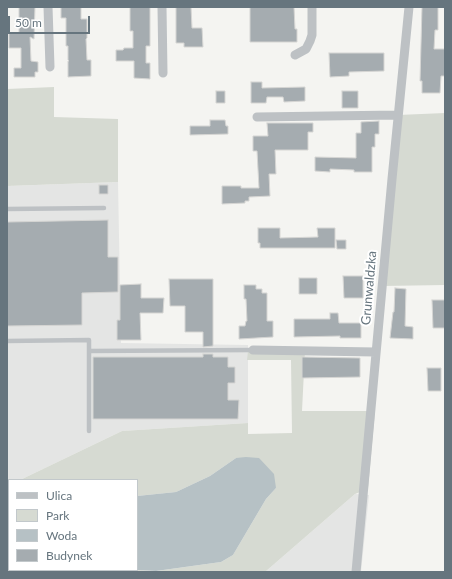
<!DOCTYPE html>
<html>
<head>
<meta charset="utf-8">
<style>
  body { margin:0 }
  #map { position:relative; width:452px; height:579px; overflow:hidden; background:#f4f4f1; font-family:Lato,sans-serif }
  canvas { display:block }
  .frame { position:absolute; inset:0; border:8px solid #66757e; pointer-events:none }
  .legend { position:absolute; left:8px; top:479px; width:130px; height:92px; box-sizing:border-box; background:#fff; border:1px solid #c2c8cb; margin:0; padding:5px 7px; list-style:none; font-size:12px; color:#66757e }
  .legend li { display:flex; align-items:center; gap:8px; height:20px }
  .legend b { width:20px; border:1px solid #c2c8cb }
  .scale { position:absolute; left:8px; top:16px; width:82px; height:18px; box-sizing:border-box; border:2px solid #66757e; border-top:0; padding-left:5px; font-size:12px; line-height:14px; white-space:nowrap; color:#66757e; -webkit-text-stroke:3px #fff; paint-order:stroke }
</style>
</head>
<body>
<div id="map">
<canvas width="452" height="579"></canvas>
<div class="frame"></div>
<ul class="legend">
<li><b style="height:5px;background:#bdc1c4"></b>Ulica</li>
<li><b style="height:11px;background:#d6dad2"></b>Park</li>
<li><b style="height:11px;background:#b6c1c5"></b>Woda</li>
<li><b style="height:11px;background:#a5acb0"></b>Budynek</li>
</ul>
<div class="scale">50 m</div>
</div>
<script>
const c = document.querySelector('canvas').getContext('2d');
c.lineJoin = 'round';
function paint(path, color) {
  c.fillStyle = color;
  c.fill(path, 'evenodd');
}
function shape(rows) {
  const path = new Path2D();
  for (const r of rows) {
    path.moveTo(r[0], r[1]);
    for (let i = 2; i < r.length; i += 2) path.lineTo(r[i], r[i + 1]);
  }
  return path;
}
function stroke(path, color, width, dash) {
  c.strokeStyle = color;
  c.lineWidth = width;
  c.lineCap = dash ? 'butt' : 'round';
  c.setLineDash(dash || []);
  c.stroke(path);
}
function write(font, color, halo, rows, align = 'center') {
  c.font = font + ' Lato,sans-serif';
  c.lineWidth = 4;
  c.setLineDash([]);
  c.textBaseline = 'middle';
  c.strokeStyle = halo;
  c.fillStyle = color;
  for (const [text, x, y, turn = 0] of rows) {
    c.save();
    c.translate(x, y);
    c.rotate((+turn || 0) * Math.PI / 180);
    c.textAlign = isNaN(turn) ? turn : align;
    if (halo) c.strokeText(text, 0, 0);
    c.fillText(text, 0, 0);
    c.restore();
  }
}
const built = shape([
  [118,182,121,343,248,345,248,423,122,431,20,480,9,480,9,485,7,486,7,186],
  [355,494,369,495,361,572,265,572]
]);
const green = shape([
  [54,87,54,117,118,119,118,182,7,186,7,89],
  [445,113,445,285,382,286,398,115],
  [248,351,305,351,302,411,375,411,368,489,355,494,265,572,70,572,75,570,137,570,156,571,221,562,233,555,266,499,276,488,236,458,210,476,176,492,137,496,137,480,20,480,122,431,248,423,248,434,292,433,291,360,247,360]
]);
const water = shape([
  [246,457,259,458,274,474,276,488,266,499,233,555,221,562,156,571,137,570,137,496,176,492,210,476,236,458],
  [9,525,9,570,75,570,70,572,7,572,7,526]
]);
const building = shape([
  [19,7,35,7,34,39,30,37,31,61,38,62,38,72,35,72,35,77,14,77,14,68,21,68,21,48,9,48,9,33,19,33,19,7],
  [61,7,81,7,81,19,87,19,87,38,86,39,87,60,91,60,91,76,68,77,68,61,69,61,68,60,68,46,66,46,66,18,61,18,61,7],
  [130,7,150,7,150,46,146,46,146,63,150,63,150,79,134,78,134,61,116,61,116,50,123,50,124,48,133,48,133,31,130,31,130,7],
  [176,7,191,7,192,28,202,28,203,47,184,47,184,43,176,43,176,7],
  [250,7,294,7,295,29,297,29,297,42,250,42,250,7],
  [422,7,438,7,438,30,435,30,434,49,445,49,445,76,441,76,440,93,422,93,422,81,420,81,422,7],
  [329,53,384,53,384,71,349,72,349,76,330,77,329,53],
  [251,82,262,82,262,88,305,87,305,101,284,102,283,97,267,97,266,103,251,103,251,82],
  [216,91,225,91,225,103,216,103,216,91],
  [342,91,358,91,358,108,342,108,342,91],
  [210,120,225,120,226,126,228,126,228,134,190,135,190,126,210,126,210,120],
  [379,121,379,134,375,134,375,147,372,147,372,172,354,172,354,170,330,169,330,172,315,171,315,157,356,158,356,133,361,133,361,122,379,121],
  [267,123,313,123,313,132,308,132,308,150,275,150,276,174,269,174,270,196,249,197,249,201,245,201,245,203,222,204,222,186,241,186,241,188,259,188,257,151,253,151,253,136,268,136,267,123],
  [99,185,108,185,108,194,99,194,99,185],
  [108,220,108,257,118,257,118,292,82,293,82,325,7,326,7,222,108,220],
  [258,228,280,228,280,238,318,237,317,228,335,228,335,248,260,248,260,243,258,243,258,228],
  [336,240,346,240,346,249,337,249,336,240],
  [343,276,363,276,363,298,344,298,343,276],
  [299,278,317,278,317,294,299,294,299,278],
  [169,279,213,279,213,346,203,347,203,332,185,332,185,306,170,306,169,279],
  [141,284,141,298,164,298,163,313,140,313,141,340,117,340,117,320,120,320,120,285,141,284],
  [244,285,256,285,256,289,262,289,262,293,267,293,267,321,273,321,273,337,239,339,239,326,245,326,246,321,247,321,246,299,244,299,244,285],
  [395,288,406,289,405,326,413,327,413,339,390,338,393,312,394,312,395,288],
  [432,300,445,300,445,328,433,328,432,300],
  [330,313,338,313,339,323,361,323,361,338,340,338,340,336,294,337,294,319,330,319,330,313],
  [203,354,213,354,213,357,228,357,228,367,235,367,235,383,228,383,228,400,239,400,238,419,93,419,93,357,203,357,203,354],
  [302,357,360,358,360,377,302,378,302,357],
  [427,368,441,368,441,391,428,391,427,368]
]);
const service = shape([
  [7,209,104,208],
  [7,341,89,340,89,431],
  [89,351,253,350]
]);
const minor = shape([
  [48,7,50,67],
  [162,7,163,73],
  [295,55,306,49,310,41,312,35,312,7],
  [257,117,398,115],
  [253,350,376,352],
  [356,572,392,179,409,7]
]);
const streetNames = [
  ["Grunwaldzka",369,288,-85]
];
paint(built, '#e4e5e4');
paint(green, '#d6dad2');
paint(water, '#b6c1c5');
paint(building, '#a5acb0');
stroke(building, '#d5d5d3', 1);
stroke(service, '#bdc1c4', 4.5);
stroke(minor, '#bdc1c4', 9);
write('13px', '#66757e', '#fff', streetNames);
</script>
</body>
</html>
